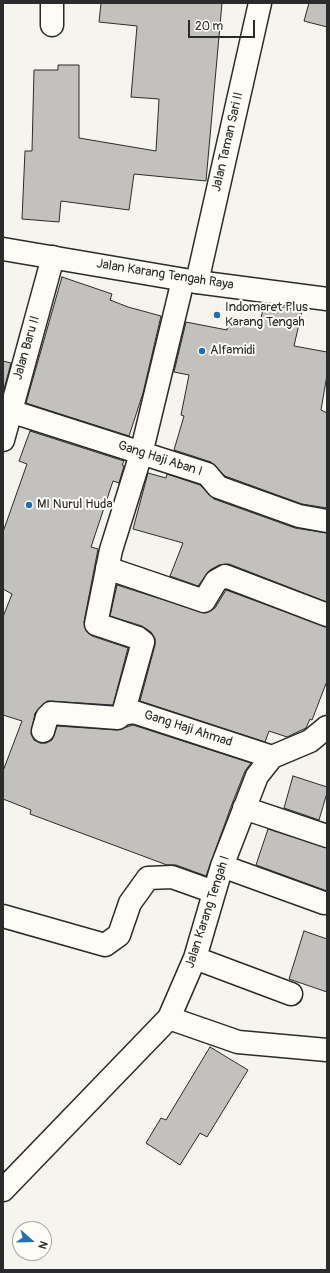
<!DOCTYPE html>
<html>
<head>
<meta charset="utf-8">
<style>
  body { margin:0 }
  #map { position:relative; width:330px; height:1273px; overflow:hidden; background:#f5f4ef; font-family:Pangolin,sans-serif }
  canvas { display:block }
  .frame { position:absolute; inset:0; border:4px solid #2b2b2b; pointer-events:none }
  .north { position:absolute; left:12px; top:1221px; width:40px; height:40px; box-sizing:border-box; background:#fdfcf7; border:1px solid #a9a8a5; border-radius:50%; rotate:110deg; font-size:11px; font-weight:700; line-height:16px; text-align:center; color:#2b2b2b }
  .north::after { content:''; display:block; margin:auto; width:14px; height:18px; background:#1f6fb2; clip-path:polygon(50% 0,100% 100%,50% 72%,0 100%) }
  .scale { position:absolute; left:188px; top:20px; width:67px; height:18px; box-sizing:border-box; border:2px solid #2b2b2b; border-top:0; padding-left:5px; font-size:12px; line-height:14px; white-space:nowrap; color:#2b2b2b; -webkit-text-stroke:3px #fdfcf7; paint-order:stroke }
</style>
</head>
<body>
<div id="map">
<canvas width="330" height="1273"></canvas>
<div class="frame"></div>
<div class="north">N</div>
<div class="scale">20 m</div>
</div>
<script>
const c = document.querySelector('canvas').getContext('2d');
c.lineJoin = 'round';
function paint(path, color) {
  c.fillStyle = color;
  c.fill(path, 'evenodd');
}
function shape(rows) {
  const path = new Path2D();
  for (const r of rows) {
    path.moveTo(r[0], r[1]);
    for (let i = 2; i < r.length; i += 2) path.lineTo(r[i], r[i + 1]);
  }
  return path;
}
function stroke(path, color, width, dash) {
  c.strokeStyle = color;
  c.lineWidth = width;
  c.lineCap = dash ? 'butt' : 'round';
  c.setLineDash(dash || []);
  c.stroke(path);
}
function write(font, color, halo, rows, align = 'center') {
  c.font = font + ' Pangolin,sans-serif';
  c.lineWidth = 4;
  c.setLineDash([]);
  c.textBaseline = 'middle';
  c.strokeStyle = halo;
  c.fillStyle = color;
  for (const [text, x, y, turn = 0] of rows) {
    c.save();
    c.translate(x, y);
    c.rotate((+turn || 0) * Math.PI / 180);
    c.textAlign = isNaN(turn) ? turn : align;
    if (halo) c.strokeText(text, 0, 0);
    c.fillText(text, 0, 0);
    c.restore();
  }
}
const building = shape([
  [101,3,222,3,206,181,134,174,129,210,61,201,59,222,22,219,25,151,32,151,34,70,58,70,58,65,79,65,79,138,156,151,159,99,131,97,137,26,99,22,101,3],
  [309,3,327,3,327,27,304,21,309,3],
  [62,277,112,294,110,300,128,307,161,316,143,393,129,436,26,403,62,277],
  [264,303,302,311,294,346,327,352,327,375,321,410,327,413,327,508,302,504,225,476,211,462,174,450,184,416,181,415,189,375,174,372,186,322,227,330,228,320,260,324,264,303],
  [3,361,11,363,3,393,3,361],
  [30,431,124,461,122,465,124,466,119,483,113,481,91,547,98,549,84,622,87,632,92,636,128,648,113,705,47,701,35,713,31,734,34,740,40,743,46,743,52,740,57,726,117,730,133,725,251,763,245,771,232,804,206,876,176,865,167,865,30,814,31,810,3,799,3,771,22,721,3,715,3,617,12,594,3,589,3,532,27,464,19,461,30,431],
  [148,473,166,478,167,474,200,485,214,499,295,528,327,533,327,602,229,564,219,565,210,570,198,586,170,576,183,543,133,529,148,473],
  [117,585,205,613,215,608,226,590,327,627,327,681,312,720,310,719,306,728,287,737,269,731,265,742,140,701,155,645,155,639,151,632,142,626,110,616,117,585],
  [293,776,327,787,327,793,319,820,284,808,293,776],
  [268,829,327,848,327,891,256,865,268,829],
  [304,931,327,939,327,992,289,979,304,931],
  [210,1047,248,1070,207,1137,200,1133,180,1165,146,1143,161,1118,166,1120,210,1047]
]);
const minor = shape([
  [52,3,52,25],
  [197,282,260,3],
  [10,411,207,474,218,487,299,516,327,521],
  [3,440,53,257],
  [107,568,204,601,216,581,225,576,327,615],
  [123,714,143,642,138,638,96,624,111,550,141,454,183,280],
  [43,731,47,717,51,713,118,718,123,714,134,712,272,757],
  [244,808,327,836],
  [222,866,324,903],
  [3,916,105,945,119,935,130,903,148,878,172,877,214,892],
  [195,958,291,994],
  [169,1018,238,1042,327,1050],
  [3,1190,169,1018,195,958,222,866,257,776,272,757,310,741,327,727]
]);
const major = shape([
  [3,249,197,282,327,299]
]);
const markers = [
  [217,315,4,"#1f6fb2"],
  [202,351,4,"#1f6fb2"],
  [29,505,4,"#1f6fb2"]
];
const streetNames = [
  ["Jalan Taman Sari II",228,142,-77],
  ["Jalan Karang Tengah Raya",165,275,9],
  ["Jalan Baru II",27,348,-74],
  ["Gang Haji Aban I",160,459,18],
  ["Gang Haji Ahmad",188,729,18],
  ["Jalan Karang Tengah I",208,912,-72]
];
const poiNames = [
  ["Indomaret Plus",225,308],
  ["Karang Tengah",225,323],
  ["Alfamidi",210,351],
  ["MI Nurul Huda",37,505]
];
paint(building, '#c2c1be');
stroke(building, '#2b2b2b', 1);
stroke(minor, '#2b2b2b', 25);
stroke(major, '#2b2b2b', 25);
stroke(minor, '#fdfcf7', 22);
stroke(major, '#fdfcf7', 22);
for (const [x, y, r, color] of markers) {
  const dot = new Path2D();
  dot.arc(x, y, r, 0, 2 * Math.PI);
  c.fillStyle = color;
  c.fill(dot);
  stroke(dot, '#fdfcf7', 1.5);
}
write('13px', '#2b2b2b', '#fdfcf7', streetNames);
write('13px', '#2b2b2b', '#fdfcf7', poiNames, 'left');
</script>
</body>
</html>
